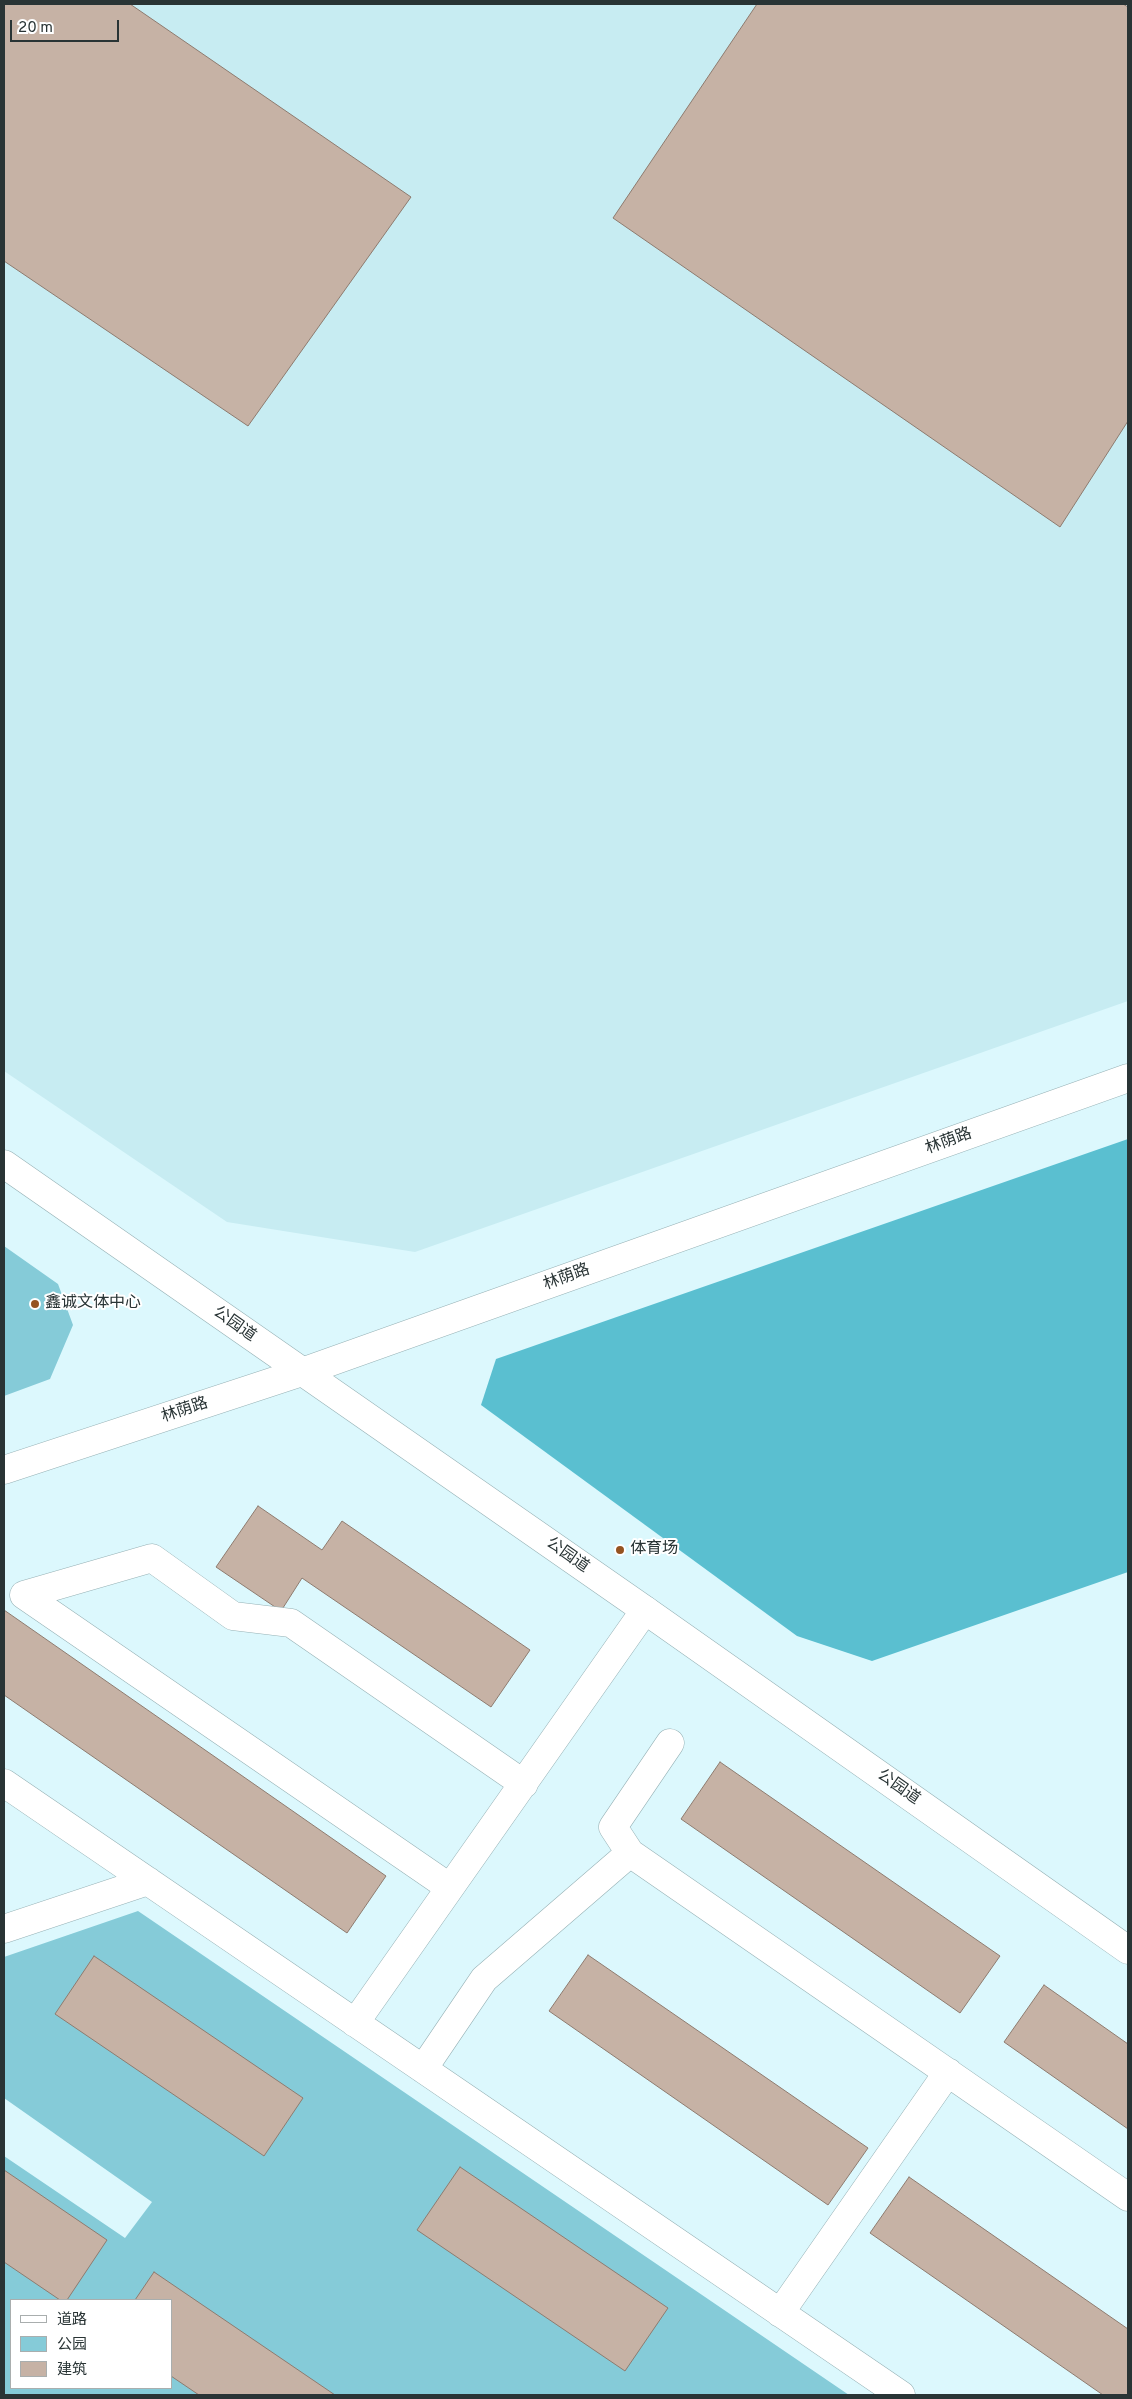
<!DOCTYPE html>
<html>
<head>
<meta charset="utf-8">
<style>
  body { margin:0 }
  #map { position:relative; width:1132px; height:2399px; overflow:hidden; background:#dcf8fd; font-family:Overpass,"Noto Sans SC",sans-serif }
  canvas { display:block }
  .frame { position:absolute; inset:0; border:5px solid #293435; pointer-events:none }
  .legend { position:absolute; left:10px; top:2299px; width:162px; height:90px; box-sizing:border-box; background:#fff; border:1px solid #a9aeae; margin:0; padding:6px 9px; list-style:none; font-size:15px; color:#293435 }
  .legend li { display:flex; align-items:center; gap:10px; height:25px }
  .legend b { width:25px; border:1px solid #a9aeae }
  .scale { position:absolute; left:10px; top:20px; width:109px; height:22px; box-sizing:border-box; border:2px solid #293435; border-top:0; padding-left:6px; font-size:15px; line-height:18px; white-space:nowrap; color:#293435; -webkit-text-stroke:4px #fff; paint-order:stroke }
</style>
</head>
<body>
<div id="map">
<canvas width="1132" height="2399"></canvas>
<div class="frame"></div>
<ul class="legend">
<li><b style="height:6px;background:#fff"></b>道路</li>
<li><b style="height:14px;background:#85cbd8"></b>公园</li>
<li><b style="height:14px;background:#c6b2a5"></b>建筑</li>
</ul>
<div class="scale">20 m</div>
</div>
<script>
const c = document.querySelector('canvas').getContext('2d');
c.lineJoin = 'round';
function paint(path, color) {
  c.fillStyle = color;
  c.fill(path, 'evenodd');
}
function shape(rows) {
  const path = new Path2D();
  for (const r of rows) {
    path.moveTo(r[0], r[1]);
    for (let i = 2; i < r.length; i += 2) path.lineTo(r[i], r[i + 1]);
  }
  return path;
}
function stroke(path, color, width, dash) {
  c.strokeStyle = color;
  c.lineWidth = width;
  c.lineCap = dash ? 'butt' : 'round';
  c.setLineDash(dash || []);
  c.stroke(path);
}
function write(font, color, halo, rows, align = 'center') {
  c.font = font + ' Overpass,"Noto Sans SC",sans-serif';
  c.lineWidth = 4;
  c.setLineDash([]);
  c.textBaseline = 'middle';
  c.strokeStyle = halo;
  c.fillStyle = color;
  for (const [text, x, y, turn = 0] of rows) {
    c.save();
    c.translate(x, y);
    c.rotate((+turn || 0) * Math.PI / 180);
    c.textAlign = isNaN(turn) ? turn : align;
    if (halo) c.strokeText(text, 0, 0);
    c.fillText(text, 0, 0);
    c.restore();
  }
}
const built = shape([
  [4,4,1128,4,1128,1001,415,1252,227,1222,4,1071]
]);
const green = shape([
  [4,1246,58,1284,73,1325,50,1379,4,1396],
  [138,1911,849,2395,4,2395,4,2156,125,2238,152,2202,4,2098,4,1957],
  [11,2300,171,2300,171,2388,11,2388]
]);
const forest = shape([
  [1128,1139,1128,1572,872,1661,797,1636,481,1405,496,1359]
]);
const building = shape([
  [4,4,130,4,411,197,248,426,4,261,4,4],
  [757,4,1123,4,1128,7,1128,421,1060,527,613,218,757,4],
  [258,1506,322,1550,342,1521,530,1650,491,1707,302,1578,281,1611,216,1567,258,1506],
  [4,1610,386,1876,347,1933,4,1695,4,1610],
  [720,1762,1000,1956,960,2013,681,1819,720,1762],
  [588,1955,868,2148,828,2205,549,2011,588,1955],
  [94,1956,303,2098,264,2156,55,2014,94,1956],
  [1044,1985,1128,2044,1128,2129,1004,2042,1044,1985],
  [460,2167,668,2308,625,2371,417,2230,460,2167],
  [4,2170,107,2240,67,2300,60,2300,4,2262,4,2170],
  [909,2177,1128,2329,1128,2395,1103,2395,870,2233,909,2177],
  [154,2272,335,2395,199,2395,171,2376,171,2300,135,2300,154,2272]
]);
const minor = shape([
  [670,1743,613,1827,630,1853,1128,2197],
  [4,1783,901,2395],
  [449,1887,24,1595,152,1558,233,1616,291,1623,524,1784],
  [4,1929,148,1881],
  [355,2023,645,1610],
  [423,2069,484,1979,630,1853],
  [780,2313,948,2072]
]);
const major = shape([
  [4,1164,645,1610,1128,1950],
  [4,1470,302,1372,1128,1078]
]);
const markers = [
  [35,1304,5,"#955320"],
  [620,1550,5,"#955320"]
];
const streetNames = [
  ["林荫路",949,1142,-20],
  ["林荫路",567,1278,-20],
  ["公园道",234,1325,35],
  ["林荫路",185,1411,-18],
  ["公园道",567,1556,35],
  ["公园道",898,1788,35]
];
const poiNames = [
  ["鑫诚文体中心",45,1304],
  ["体育场",630,1550]
];
paint(built, '#c7ecf2');
paint(green, '#85cbd8');
paint(forest, '#5abfd0');
paint(building, '#c6b2a5');
stroke(building, '#8e7b6f', 1);
stroke(minor, '#96b1b5', 29);
stroke(major, '#96b1b5', 29);
stroke(minor, '#fff', 28);
stroke(major, '#fff', 28);
for (const [x, y, r, color] of markers) {
  const dot = new Path2D();
  dot.arc(x, y, r, 0, 2 * Math.PI);
  c.fillStyle = color;
  c.fill(dot);
  stroke(dot, '#fff', 2);
}
write('16px', '#293435', '#fff', streetNames);
write('16px', '#293435', '#fff', poiNames, 'left');
</script>
</body>
</html>
